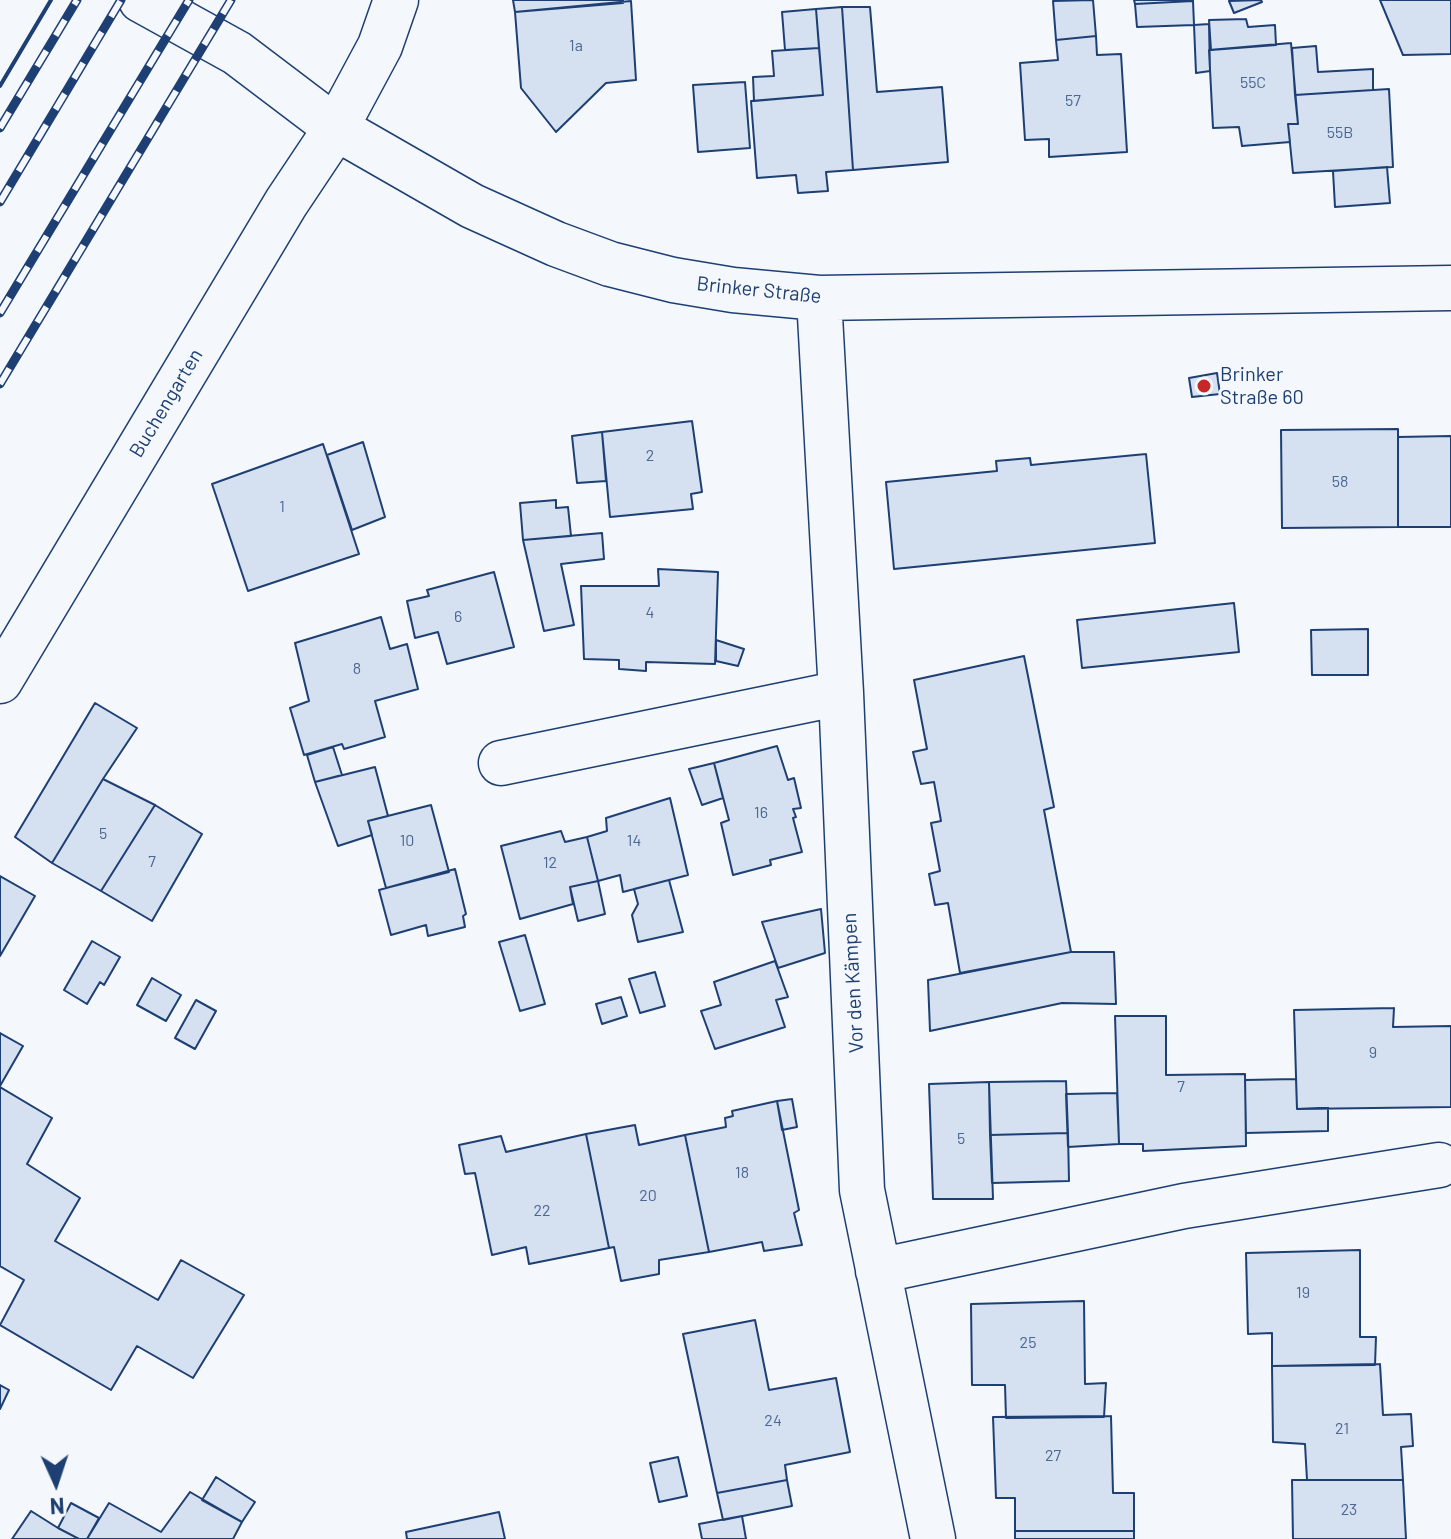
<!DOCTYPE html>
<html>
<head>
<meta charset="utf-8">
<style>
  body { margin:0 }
  #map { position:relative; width:1451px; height:1539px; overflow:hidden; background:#f4f7fb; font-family:Barlow,sans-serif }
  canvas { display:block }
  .north { position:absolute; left:16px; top:1443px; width:80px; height:80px; -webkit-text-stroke:6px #f4f7fb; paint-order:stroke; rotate:177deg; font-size:22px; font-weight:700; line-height:32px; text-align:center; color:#1d3f73 }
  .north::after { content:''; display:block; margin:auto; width:28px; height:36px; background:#1d3f73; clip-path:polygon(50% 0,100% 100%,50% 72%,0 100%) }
</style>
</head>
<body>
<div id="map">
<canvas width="1451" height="1539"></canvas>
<div class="north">N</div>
</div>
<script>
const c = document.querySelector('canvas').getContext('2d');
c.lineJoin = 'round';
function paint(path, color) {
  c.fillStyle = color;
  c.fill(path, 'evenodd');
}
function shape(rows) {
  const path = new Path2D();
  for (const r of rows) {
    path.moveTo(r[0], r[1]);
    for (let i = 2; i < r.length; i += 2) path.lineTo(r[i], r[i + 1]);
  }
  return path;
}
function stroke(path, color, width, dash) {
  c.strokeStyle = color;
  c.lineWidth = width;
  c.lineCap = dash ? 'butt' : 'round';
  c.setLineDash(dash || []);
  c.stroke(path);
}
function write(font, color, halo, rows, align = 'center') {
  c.font = font + ' Barlow,sans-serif';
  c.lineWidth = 6;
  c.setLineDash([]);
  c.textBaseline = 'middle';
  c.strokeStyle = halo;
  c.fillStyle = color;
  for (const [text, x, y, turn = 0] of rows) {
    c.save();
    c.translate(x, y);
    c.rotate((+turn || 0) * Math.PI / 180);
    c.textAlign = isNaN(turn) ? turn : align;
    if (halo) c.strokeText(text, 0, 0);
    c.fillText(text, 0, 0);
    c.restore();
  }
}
const building = shape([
  [513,0,623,0,623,3,515,12,513,0],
  [1093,0,1096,36,1056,40,1053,1,1093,0],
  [1134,0,1193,0,1193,1,1135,4,1134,0],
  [1261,0,1262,2,1234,13,1229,1,1261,0],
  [1380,0,1451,0,1451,54,1403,55,1380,0],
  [631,1,636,80,606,83,556,132,521,88,515,12,631,1],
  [1193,1,1194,25,1137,27,1135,4,1193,1],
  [842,7,870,7,877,92,942,87,948,162,853,170,842,7],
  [842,7,853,170,826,172,828,191,798,193,796,175,757,178,751,101,823,95,816,9,842,7],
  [816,9,819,48,785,50,782,12,816,9],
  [1246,19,1248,27,1275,25,1276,45,1211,50,1209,20,1246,19],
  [1209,24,1210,71,1196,73,1194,25,1209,24],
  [1096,36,1097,55,1121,54,1127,152,1049,157,1049,139,1025,140,1020,63,1058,60,1056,40,1096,36],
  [1291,43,1298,124,1288,124,1290,142,1242,146,1239,127,1213,128,1209,50,1291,43],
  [1316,46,1318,72,1373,69,1373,90,1295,95,1292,48,1316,46],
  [819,48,823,95,754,101,753,77,774,76,772,51,819,48],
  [745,82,750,148,698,152,693,85,745,82],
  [1389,89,1393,167,1293,173,1288,124,1298,124,1295,95,1389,89],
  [1387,167,1390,203,1335,207,1333,171,1387,167],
  [1217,373,1220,394,1192,397,1189,378,1217,373],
  [692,421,702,492,691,494,693,509,610,517,602,432,692,421],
  [1398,429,1398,527,1282,528,1281,430,1398,429],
  [602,432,606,481,577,483,572,436,602,432],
  [1451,436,1451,527,1398,527,1398,437,1451,436],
  [363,442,385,517,352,530,327,455,363,442],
  [323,444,359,554,248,591,212,484,323,444],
  [1146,454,1155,543,894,569,886,482,997,471,996,461,1030,458,1031,465,1146,454],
  [556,500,556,508,568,507,571,536,523,540,520,503,556,500],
  [602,533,604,559,561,564,574,625,544,631,523,540,602,533],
  [658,569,718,572,715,664,646,662,646,671,619,669,619,660,584,659,581,586,659,586,658,569],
  [494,572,514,647,447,664,438,632,415,638,407,601,429,596,427,590,494,572],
  [1234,603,1239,652,1082,668,1077,620,1234,603],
  [381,617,390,649,407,644,418,689,375,701,385,737,344,749,342,744,304,755,290,708,309,701,295,643,381,617],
  [1368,629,1368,675,1312,675,1311,630,1368,629],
  [716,640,744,649,738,666,716,661,716,640],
  [1024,656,1054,807,1044,810,1071,952,960,973,948,903,935,905,929,874,940,871,931,823,941,821,934,782,921,784,913,752,927,749,914,680,1024,656],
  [95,703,137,728,103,779,52,863,15,837,95,703],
  [777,746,788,780,794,778,801,808,793,809,796,817,793,818,802,852,770,860,771,865,733,875,721,823,729,820,714,763,777,746],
  [333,747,342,775,315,782,307,755,333,747],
  [714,763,723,798,702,805,689,769,714,763],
  [375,767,388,816,368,821,372,835,338,846,315,782,375,767],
  [103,779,155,805,101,891,52,863,103,779],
  [670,798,688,875,623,892,620,875,598,881,587,837,607,831,606,818,670,798],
  [155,805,202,834,152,921,101,891,155,805],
  [431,805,449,872,386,888,368,821,431,805],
  [561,831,565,842,587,837,598,881,570,887,573,904,520,919,501,846,561,831],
  [455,869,466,914,463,916,465,927,428,936,426,925,391,935,379,890,455,869],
  [0,876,35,896,0,956,0,876],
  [669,880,683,932,638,942,632,915,638,904,634,889,669,880],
  [598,881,605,914,578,921,570,887,598,881],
  [821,909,825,953,778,968,762,922,821,909],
  [525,935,545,1004,520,1011,499,942,525,935],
  [92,941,120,957,104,985,100,982,87,1004,64,990,92,941],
  [1071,952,1114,952,1116,1004,1062,1003,930,1031,928,980,1071,952],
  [775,961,788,997,776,1000,785,1027,715,1049,701,1011,721,1005,714,982,775,961],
  [655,972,665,1006,640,1013,629,979,655,972],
  [152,978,181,995,166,1021,137,1005,152,978],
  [621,997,627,1016,602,1024,596,1004,621,997],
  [196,1000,216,1011,195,1049,175,1038,196,1000],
  [1394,1008,1393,1027,1451,1026,1451,1107,1297,1109,1294,1010,1394,1008],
  [1115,1016,1166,1016,1166,1075,1245,1074,1246,1146,1143,1151,1143,1144,1119,1144,1115,1016],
  [0,1033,23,1046,0,1086,0,1033],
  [1296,1079,1297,1109,1328,1108,1328,1131,1246,1133,1245,1080,1296,1079],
  [1066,1081,1068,1133,990,1135,989,1082,1066,1081],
  [989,1082,993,1199,933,1199,929,1084,989,1082],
  [0,1087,52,1118,27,1164,80,1198,55,1241,158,1300,181,1260,244,1295,193,1378,137,1346,111,1390,0,1325,24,1280,0,1266,0,1087],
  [1117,1093,1119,1144,1068,1147,1066,1094,1117,1093],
  [792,1099,797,1127,782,1130,777,1101,792,1099],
  [777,1101,799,1210,794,1213,802,1245,764,1251,762,1242,709,1252,685,1135,726,1127,725,1118,733,1116,732,1111,777,1101],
  [635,1125,639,1145,685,1135,709,1252,659,1260,659,1274,621,1281,614,1247,609,1248,586,1134,635,1125],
  [1068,1133,1069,1181,992,1183,990,1135,1068,1133],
  [586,1134,609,1248,529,1264,526,1247,492,1255,475,1173,465,1174,459,1145,501,1136,506,1152,586,1134],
  [1360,1250,1360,1337,1376,1337,1375,1365,1272,1366,1272,1333,1248,1334,1246,1253,1360,1250],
  [1084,1301,1085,1384,1106,1383,1104,1417,1006,1418,1005,1385,972,1385,971,1304,1084,1301],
  [755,1320,769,1390,836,1378,850,1452,785,1465,787,1480,717,1493,683,1334,755,1320],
  [1380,1364,1383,1415,1411,1414,1413,1446,1401,1447,1403,1480,1307,1480,1305,1444,1273,1442,1272,1366,1380,1364],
  [0,1385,9,1390,0,1409,0,1385],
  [1111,1416,1113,1493,1134,1493,1134,1531,1015,1531,1015,1498,996,1498,993,1417,1111,1416],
  [678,1457,687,1496,659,1502,650,1463,678,1457],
  [216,1477,255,1502,242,1522,202,1500,216,1477],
  [787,1480,792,1506,723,1520,717,1493,787,1480],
  [1292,1480,1403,1480,1406,1539,1293,1539,1292,1480],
  [190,1492,242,1522,233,1539,87,1539,109,1503,161,1532,190,1492],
  [71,1503,99,1518,87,1539,79,1539,58,1528,71,1503],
  [31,1511,58,1528,79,1539,12,1539,31,1511],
  [499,1512,505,1539,407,1539,406,1532,499,1512],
  [742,1516,746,1539,702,1539,699,1524,742,1516],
  [1015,1531,1134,1531,1134,1539,1015,1539,1015,1531]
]);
const minor = shape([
  [141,0,237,53,336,128,472,206,556,244,610,264,673,280,733,290,819,298,1451,288],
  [819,298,841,693,862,1190,933,1539],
  [0,681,286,203,336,128,380,46,396,0],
  [501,763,841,693],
  [878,1271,1184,1206,1439,1165]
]);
const rail = shape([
  [0,128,77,0],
  [0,202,121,0],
  [0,313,189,0],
  [0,384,231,0]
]);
const wall = shape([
  [0,86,51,0]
]);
const markers = [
  [1204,386,8,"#c62828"]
];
const numberNames = [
  ["1a",576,46],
  ["55C",1253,83],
  ["57",1073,101],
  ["55B",1340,133],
  ["2",650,456],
  ["58",1340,482],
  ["1",282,507],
  ["4",650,613],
  ["6",458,617],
  ["8",357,669],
  ["16",761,813],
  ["5",103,834],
  ["10",407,841],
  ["14",634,841],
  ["7",152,862],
  ["12",550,863],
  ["9",1373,1053],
  ["7",1181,1087],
  ["5",961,1139],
  ["18",742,1173],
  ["20",648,1196],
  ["22",542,1211],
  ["19",1303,1293],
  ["25",1028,1343],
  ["24",773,1421],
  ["21",1342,1429],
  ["27",1053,1456],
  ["23",1349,1510]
];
const streetNames = [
  ["Brinker Straße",759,290,6],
  ["Buchengarten",166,403,-59],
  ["Vor den Kämpen",853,983,-93]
];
const poiNames = [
  ["Brinker",1220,374],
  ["Straße 60",1220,397]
];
paint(building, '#d5e0f0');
stroke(building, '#1d3f73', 2);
stroke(minor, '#1d3f73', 47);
stroke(minor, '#f4f7fb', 44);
stroke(rail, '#1d3f73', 9);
stroke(rail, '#f4f7fb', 6, [18]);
stroke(wall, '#1d3f73', 4);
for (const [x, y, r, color] of markers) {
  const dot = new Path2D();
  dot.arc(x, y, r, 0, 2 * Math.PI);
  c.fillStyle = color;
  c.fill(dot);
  stroke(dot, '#f4f7fb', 3);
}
write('16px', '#4b6792', null, numberNames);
write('20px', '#1d3f73', '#f4f7fb', streetNames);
write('20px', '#1d3f73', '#f4f7fb', poiNames, 'left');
</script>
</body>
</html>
